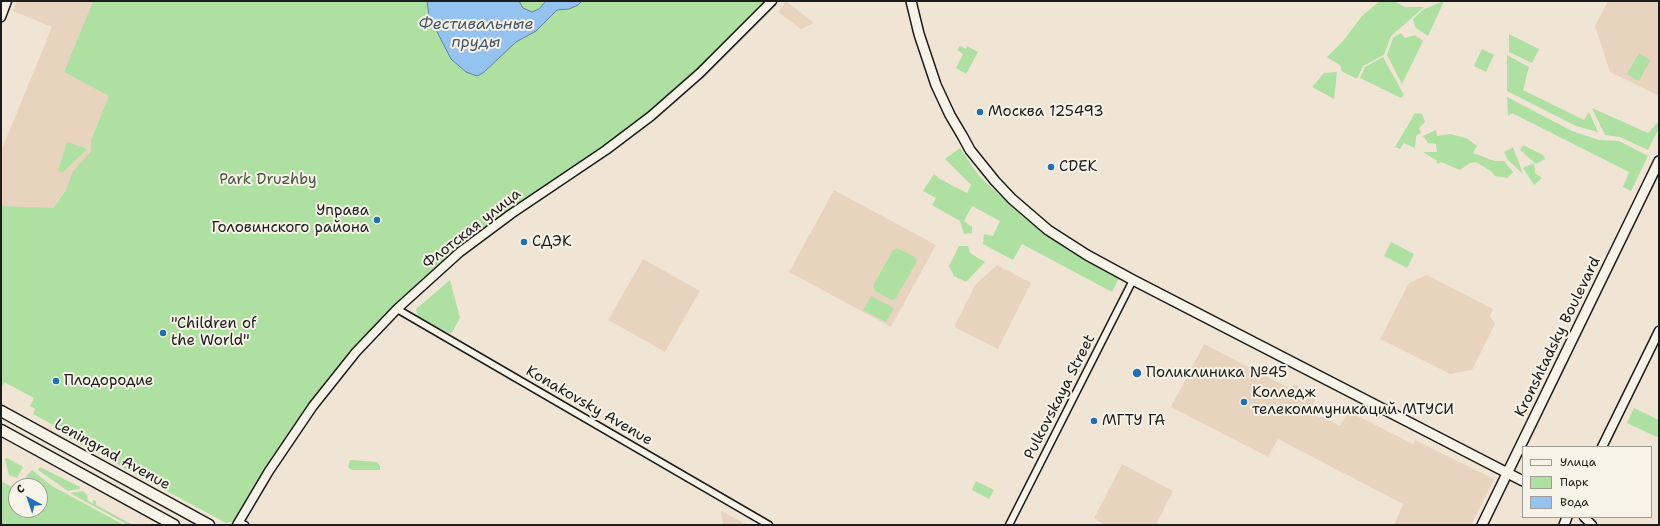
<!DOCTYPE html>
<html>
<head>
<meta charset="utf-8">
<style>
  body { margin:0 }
  #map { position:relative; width:1660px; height:526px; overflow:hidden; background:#f0e5d5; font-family:"Shantell Sans",sans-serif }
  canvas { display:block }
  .frame { position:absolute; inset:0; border:2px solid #1c1c1c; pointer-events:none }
  .legend { position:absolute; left:1522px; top:446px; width:130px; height:72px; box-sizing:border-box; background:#f7f3e8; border:1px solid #9f9d96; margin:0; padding:5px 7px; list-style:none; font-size:12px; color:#1c1c1c }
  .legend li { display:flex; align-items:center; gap:8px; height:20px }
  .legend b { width:20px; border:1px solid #9f9d96 }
  .north { position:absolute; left:8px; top:478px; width:40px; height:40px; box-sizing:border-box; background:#f7f3e8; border:1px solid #9f9d96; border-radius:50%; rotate:320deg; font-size:11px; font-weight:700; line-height:16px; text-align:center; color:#1c1c1c }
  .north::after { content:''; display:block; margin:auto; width:14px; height:18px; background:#1f6fb2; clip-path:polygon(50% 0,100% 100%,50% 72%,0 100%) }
</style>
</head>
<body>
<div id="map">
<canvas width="1660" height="526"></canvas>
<div class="frame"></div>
<ul class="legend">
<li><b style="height:5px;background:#f7f3e8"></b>Улица</li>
<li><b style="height:11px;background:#ade0a1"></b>Парк</li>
<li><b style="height:11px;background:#95c3ef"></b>Вода</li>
</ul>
<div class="north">С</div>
</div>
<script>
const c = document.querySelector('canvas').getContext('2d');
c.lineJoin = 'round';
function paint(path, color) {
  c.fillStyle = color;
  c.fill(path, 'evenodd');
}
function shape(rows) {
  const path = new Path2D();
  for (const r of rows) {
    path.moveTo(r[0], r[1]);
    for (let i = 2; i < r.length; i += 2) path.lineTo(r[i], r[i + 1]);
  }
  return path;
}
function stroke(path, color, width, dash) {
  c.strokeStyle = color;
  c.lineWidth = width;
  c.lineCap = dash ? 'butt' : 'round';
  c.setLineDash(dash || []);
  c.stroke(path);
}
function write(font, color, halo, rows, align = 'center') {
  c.font = font + ' "Shantell Sans",sans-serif';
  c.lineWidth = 4;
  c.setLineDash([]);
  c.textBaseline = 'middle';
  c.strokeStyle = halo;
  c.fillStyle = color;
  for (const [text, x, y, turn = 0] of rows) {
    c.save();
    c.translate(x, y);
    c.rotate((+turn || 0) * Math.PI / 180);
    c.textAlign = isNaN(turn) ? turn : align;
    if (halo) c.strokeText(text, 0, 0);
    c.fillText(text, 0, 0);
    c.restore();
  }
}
const built = shape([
  [17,1,93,1,64,72,110,96,91,140,91,154,52,209,1,206,1,151,52,27,13,11],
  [786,1,814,23,801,29,778,12],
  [1608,1,1659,1,1659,96,1610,72,1595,26],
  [834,190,936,245,891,327,789,272],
  [643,259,700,291,665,352,608,320],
  [997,265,1005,270,1005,269,1031,283,998,349,954,327,975,285],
  [1427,275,1493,309,1490,316,1495,324,1472,370,1450,374,1380,339,1409,283],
  [1204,344,1291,389,1294,384,1317,396,1309,412,1320,418,1321,416,1340,426,1348,411,1413,444,1415,440,1494,479,1471,525,1394,525,1403,504,1278,439,1268,457,1171,407],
  [1122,464,1173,491,1156,525,1105,525,1094,518],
  [721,511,748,525,723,525]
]);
const green = shape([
  [93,1,768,1,691,77,651,112,597,151,492,222,449,255,394,306,353,350,320,390,275,454,238,517,235,521,226,523,67,437,62,430,33,414,35,409,30,406,34,398,4,382,1,388,1,206,53,208,66,190,73,171,91,152,91,140,109,96,64,72],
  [1380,1,1394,1,1405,7,1424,7,1391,36,1384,55,1363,66,1357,79,1343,72,1341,70,1341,66,1327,57,1343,41,1362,16],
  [1444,1,1428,36,1415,27,1413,19,1424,9],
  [1401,33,1405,38,1415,35,1423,41,1402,84,1387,55,1393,38],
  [1509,34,1539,49,1532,63,1509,52],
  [960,46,966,49,967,46,978,52,966,74,956,68,963,54,957,50],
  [1482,49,1494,55,1486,72,1474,66],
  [1639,53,1650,60,1639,81,1627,74],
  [1507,55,1529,67,1523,90,1584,120,1589,112,1598,132,1576,126,1507,91],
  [1383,57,1404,95,1401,98,1360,78,1365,67],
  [1337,72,1334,99,1312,87,1324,73],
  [1507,97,1572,131,1599,140,1619,141,1648,156,1631,191,1623,187,1629,172,1512,113,1508,116],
  [1592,108,1648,133,1659,121,1659,128,1648,150,1620,137,1605,135],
  [1415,113,1422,114,1425,122,1419,128,1421,133,1416,136,1415,148,1404,143,1400,149,1395,147],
  [1436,130,1437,136,1450,134,1466,138,1477,146,1473,153,1495,161,1504,161,1513,172,1507,178,1495,176,1491,171,1476,162,1470,163,1460,170,1441,162,1437,164,1436,160,1423,152,1437,152,1436,144,1428,143,1423,136],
  [67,142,87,149,62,173,58,171],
  [1523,145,1543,155,1545,159,1536,164,1520,150],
  [1513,147,1523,174,1508,160,1504,152],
  [960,148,979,176,1023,217,1048,236,1119,278,1112,292,1022,244,1013,260,983,244,984,234,993,236,1000,221,972,206,964,221,972,227,972,233,964,234,960,221,932,205,936,198,923,191,934,174,940,179,967,193,971,185,945,159],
  [1534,163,1535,173,1542,178,1534,185,1523,168],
  [1391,242,1414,254,1407,268,1384,256],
  [959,246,968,246,970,253,985,262,966,282,954,276,949,266],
  [897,248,915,257,917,261,896,298,892,300,875,291,873,286,893,250],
  [450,280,460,318,451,334,418,317,416,309],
  [871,296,894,308,886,322,863,310],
  [1634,408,1659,420,1659,438,1627,423],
  [7,458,23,467,17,478,9,475,5,459],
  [350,460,377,462,380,466,380,470,352,470,348,467],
  [40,467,80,487,80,489,68,491,38,470],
  [32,470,52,486,124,525,1,525,1,481,12,487,16,494,16,510,40,510,40,486,21,486,27,475],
  [976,481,994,490,989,499,972,490],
  [83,491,88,496,87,500,92,503,94,500,96,501,96,505,133,525,128,525,70,493]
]);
const water = shape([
  [427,1,519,1,523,8,532,12,539,9,546,1,582,1,578,5,569,9,557,10,536,31,516,42,483,73,477,76,466,72,451,59,429,16,427,1]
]);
const minor = shape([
  [397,309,769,525],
  [239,522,245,525],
  [1009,525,1133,280]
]);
const tertiary = shape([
  [1,17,7,1],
  [1602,447,1659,331],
  [1584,517,1592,525],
  [237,525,269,471,313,406,356,352,397,309,460,252,511,214,606,150,651,116,700,73,772,1]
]);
const secondary = shape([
  [911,1,919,34,936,85,950,115,963,137,970,150,995,181,1012,199,1048,230,1087,255,1133,280,1523,481],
  [1482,525,1659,161],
  [1564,525,1567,517]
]);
const primary = shape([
  [1,411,209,525],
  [1,430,174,525]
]);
const markers = [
  [980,112,4,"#1f6fb2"],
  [1051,167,4,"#1f6fb2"],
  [377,220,4,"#1f6fb2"],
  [524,242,4,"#1f6fb2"],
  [163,333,4,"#1f6fb2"],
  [1137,373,5,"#1f6fb2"],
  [56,381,4,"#1f6fb2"],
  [1244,402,4,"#1f6fb2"],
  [1094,421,4,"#1f6fb2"]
];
const poiNames = [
  ["Москва 125493",988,112],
  ["CDEK",1059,167],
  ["Управа",369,211,"right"],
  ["Головинского района",369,228,"right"],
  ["СДЭК",532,242],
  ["\"Children of",171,324],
  ["the World\"",171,341],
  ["Поликлиника №45",1146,373],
  ["Плодородие",64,381],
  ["Колледж",1252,393],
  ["телекоммуникаций МТУСИ",1252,410],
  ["МГТУ ГА",1102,421]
];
const parkNames = [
  ["Park Druzhby",268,180]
];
const streetNames = [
  ["Флотская улица",472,229,-38],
  ["Kronshtadsky Boulevard",1558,337,-64],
  ["Pulkovskaya Street",1060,397,-63],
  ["Konakovsky Avenue",589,406,30],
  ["Leningrad Avenue",112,455,29]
];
const waterNames = [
  ["Фестивальные",476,25],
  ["пруды",476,43]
];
paint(built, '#e8d4be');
paint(green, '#ade0a1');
paint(water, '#95c3ef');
stroke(water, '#65809b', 1);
stroke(minor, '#1c1c1c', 9);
stroke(tertiary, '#1c1c1c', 11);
stroke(secondary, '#1c1c1c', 12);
stroke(primary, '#1c1c1c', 13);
stroke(minor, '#f7f3e8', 6);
stroke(tertiary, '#f7f3e8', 8);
stroke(secondary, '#f7f3e8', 9);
stroke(primary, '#f7f3e8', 10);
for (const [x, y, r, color] of markers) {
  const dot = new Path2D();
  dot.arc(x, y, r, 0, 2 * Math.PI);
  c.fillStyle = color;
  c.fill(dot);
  stroke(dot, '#f7f3e8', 1.5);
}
write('15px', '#1c1c1c', '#f7f3e8', poiNames, 'left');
write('15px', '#485744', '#f7f3e8', parkNames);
write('15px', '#1c1c1c', '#f7f3e8', streetNames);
write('italic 16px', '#465666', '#f7f3e8', waterNames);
</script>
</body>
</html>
